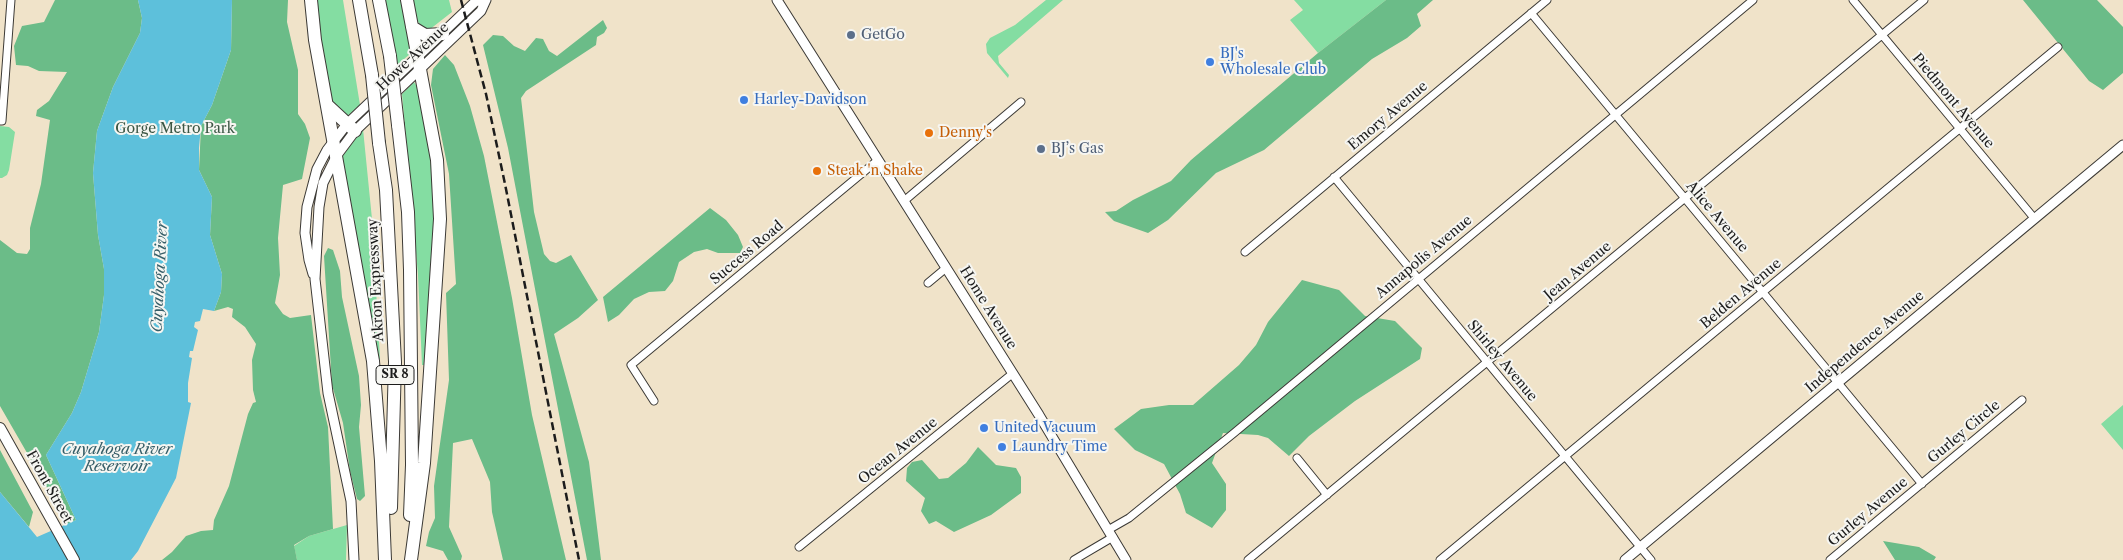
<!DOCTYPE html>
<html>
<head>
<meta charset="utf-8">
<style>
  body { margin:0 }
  canvas { display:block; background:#f0e3c9 }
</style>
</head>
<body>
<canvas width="2123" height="560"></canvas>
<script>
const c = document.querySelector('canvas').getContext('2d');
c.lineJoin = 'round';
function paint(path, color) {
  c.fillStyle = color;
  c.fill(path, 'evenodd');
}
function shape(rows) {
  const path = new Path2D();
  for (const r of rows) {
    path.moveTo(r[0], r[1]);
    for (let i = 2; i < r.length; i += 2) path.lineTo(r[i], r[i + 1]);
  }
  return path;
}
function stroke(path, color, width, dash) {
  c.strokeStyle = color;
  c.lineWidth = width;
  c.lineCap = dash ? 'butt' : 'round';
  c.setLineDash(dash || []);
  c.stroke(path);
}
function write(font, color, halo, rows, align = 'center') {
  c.font = font + ' "Libre Caslon Text",serif';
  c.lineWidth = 4;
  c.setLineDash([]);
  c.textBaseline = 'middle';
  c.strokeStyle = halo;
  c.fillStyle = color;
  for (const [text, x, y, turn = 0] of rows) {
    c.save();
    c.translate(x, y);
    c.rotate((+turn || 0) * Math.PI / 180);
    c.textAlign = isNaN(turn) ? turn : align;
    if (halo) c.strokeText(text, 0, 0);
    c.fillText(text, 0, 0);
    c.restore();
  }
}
const green = shape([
  [314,0,343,0,360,105,345,118,332,103],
  [385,0,401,0,405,18,410,54,397,65],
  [410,0,449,0,452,12,429,30,421,27,414,14],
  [1046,0,1063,0,998,56,999,63,1009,75,1008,78,987,53,986,44,990,38,1015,25],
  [1294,0,1386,0,1318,53,1290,20,1303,10],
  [414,82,418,88,427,131,436,210,427,365,422,365,418,275,402,94],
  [0,126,9,127,15,132,9,170,7,175,2,178,0,178],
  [363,129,372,219,380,359,377,360,342,157],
  [2123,405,2123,450,2101,424],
  [347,525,346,560,297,560,294,546,309,536]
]);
const forest = shape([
  [55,0,138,0,142,18,140,33,113,87,97,131,93,173,98,235,104,269,104,295,99,332,81,392,72,413,46,455,76,520,68,524,0,406,0,240,17,253,27,254,30,249,30,228,41,184,50,120,36,116,37,110,49,101,67,72,39,71,28,66,16,65,14,46,22,26,44,22],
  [232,0,288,0,287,22,298,70,298,114,305,124,310,138,302,179,283,185,278,238,280,275,275,303,283,314,290,318,311,315,320,393,328,427,333,529,309,536,294,545,297,560,162,560,172,552,186,536,201,531,213,530,214,520,229,486,248,414,253,403,256,402,253,390,252,360,256,344,245,327,232,317,233,309,228,307,214,311,221,292,222,274,210,235,212,197,199,170,201,126,212,105,231,50],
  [1386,0,1433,0,1417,14,1421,26,1407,38,1372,59,1264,150,1216,173,1168,220,1148,233,1114,221,1105,212,1116,211,1133,200,1171,181,1191,160,1318,53],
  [2023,0,2097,0,2123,27,2123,73,2103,90,2089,81],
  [603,20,607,28,604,33,597,37,596,45,526,91,521,98,534,212,544,254,550,261,556,263,571,255,598,300,578,318,554,334,589,462,601,560,587,560,508,148,483,45,493,35,503,36,514,46,525,51,536,38,543,39,549,51,557,56],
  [445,55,454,65,470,106,484,156,512,298,532,415,566,560,503,560,492,512,490,482,472,439,453,443,449,527,462,556,461,560,448,560,443,551,426,546,429,532,435,518,434,486,449,380,446,293,456,284,449,174,431,85,433,69],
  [710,208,726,220,738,235,743,247,740,253,718,253,707,249,694,252,679,262,673,281,665,291,649,292,634,299,619,315,608,322,603,297],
  [328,248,333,250,340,271,342,297,359,376,361,405,359,427,365,496,360,501,357,499,350,471,343,423,332,385,324,256],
  [1302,280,1339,290,1365,316,1395,321,1422,348,1420,359,1355,401,1309,436,1289,456,1268,438,1258,435,1223,433,1212,463,1226,484,1226,510,1212,528,1186,513,1180,494,1164,464,1135,450,1114,429,1141,409,1169,405,1193,405,1239,365,1256,345,1268,322],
  [978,447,996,465,1016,468,1021,477,1021,493,991,515,954,532,936,521,929,524,921,511,925,498,906,481,907,468,912,462,922,460,939,479,948,478,966,463],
  [0,450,33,512,29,527,0,492],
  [1883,541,1919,547,1936,557,1934,560,1895,560]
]);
const water = shape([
  [138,0,232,0,231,50,212,105,201,126,199,148,199,170,212,197,210,235,222,274,221,292,214,311,203,309,200,321,195,322,194,327,198,330,193,351,190,351,189,357,192,358,188,383,188,402,191,403,176,478,138,551,131,560,0,560,0,492,37,537,76,520,46,455,72,413,81,392,99,332,104,295,104,269,98,235,93,173,97,131,113,87,140,33,142,18]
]);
const minor = shape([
  [1853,0,2034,218],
  [1531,13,1922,484],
  [0,121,2,121,11,0],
  [1334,177,1651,560],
  [904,201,1021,102],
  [1245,252,1547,0],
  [928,283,946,268],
  [654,401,631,365,878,160],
  [1297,458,1327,495],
  [1108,530,1129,518,1234,433,1753,0],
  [799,547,1012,374],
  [1074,560,1113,537],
  [1248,560,1924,0],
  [1440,560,2058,47],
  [1830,560,2022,400]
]);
const tertiary = shape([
  [777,0,1039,415,1126,560],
  [313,274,309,260,305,233,307,207,317,169,327,150,347,124,475,2,482,0],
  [354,560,351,501,328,393,315,279,319,207,323,183,337,155,355,131,481,11,486,0],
  [1625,560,2123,145]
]);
const secondary = shape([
  [0,428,74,560]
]);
const motorway = shape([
  [311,0,315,40,373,361,381,461,385,560],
  [359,0,372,75],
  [379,0,390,56],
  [407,0,437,160,440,219,424,463,411,560],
  [412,27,425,35,443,34],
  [327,105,355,131],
  [398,125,408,212,410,270,412,465,410,515],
  [379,143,386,190,395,362,391,508]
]);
const rail = shape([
  [461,0,486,94,505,184,579,560]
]);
const motorwayBridge = shape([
  [390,56,398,125],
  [372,75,379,143]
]);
const markers = [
  [851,35,5,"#5c6f8a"],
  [1210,62,5,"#3f7fe0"],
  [744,100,5,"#3f7fe0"],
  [929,133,5,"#e8710a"],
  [1041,149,5,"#5c6f8a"],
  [817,171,5,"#e8710a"],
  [984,428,5,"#3f7fe0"],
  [1002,447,5,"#3f7fe0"]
];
const shields = [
  [395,375,38]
];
const shieldNames = [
  ["SR 8",395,375]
];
const serviceNames = [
  ["GetGo",861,35],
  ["BJ’s Gas",1051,149]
];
const shopNames = [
  ["BJ's",1220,54],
  ["Wholesale Club",1220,70],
  ["Harley-Davidson",754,100],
  ["United Vacuum",994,428],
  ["Laundry Time",1012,447]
];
const streetNames = [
  ["Howe Avenue",413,57,-43],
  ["Piedmont Avenue",1953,101,50],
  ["Emory Avenue",1388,116,-40],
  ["Alice Avenue",1717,217,50],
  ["Success Road",747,253,-40],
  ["Annapolis Avenue",1424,257,-40],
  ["Jean Avenue",1578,271,-40],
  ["Akron Expressway",376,280,-93],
  ["Belden Avenue",1741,294,-40],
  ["Home Avenue",988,308,58],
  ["Independence Avenue",1865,342,-40],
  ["Shirley Avenue",1502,361,50],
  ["Gurley Circle",1964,432,-40],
  ["Ocean Avenue",898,451,-39],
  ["Front Street",49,487,61],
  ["Gurley Avenue",1868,512,-40]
];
const parkNames = [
  ["Gorge Metro Park",175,129]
];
const foodNames = [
  ["Denny's",939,133],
  ["Steak 'n Shake",827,171]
];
const waterNames = [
  ["Cuyahoga River",160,277,-87],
  ["Cuyahoga River",117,450],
  ["Reservoir",117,467]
];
paint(green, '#84dda2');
paint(forest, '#6bbc88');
paint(water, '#5dc0db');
stroke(minor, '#3c3a36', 9);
stroke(tertiary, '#3c3a36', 11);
stroke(secondary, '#3c3a36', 12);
stroke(motorway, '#3c3a36', 14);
stroke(minor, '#fff', 7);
stroke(tertiary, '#fff', 9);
stroke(secondary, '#fff', 10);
stroke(motorway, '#fff', 12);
stroke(rail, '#1c1c1c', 2.5, [8, 4]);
stroke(motorwayBridge, '#3c3a36', 14, []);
stroke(motorwayBridge, '#fff', 12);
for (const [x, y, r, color] of markers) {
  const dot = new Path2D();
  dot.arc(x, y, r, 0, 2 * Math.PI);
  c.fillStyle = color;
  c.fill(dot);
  stroke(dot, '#f6f6f2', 2);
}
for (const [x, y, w] of shields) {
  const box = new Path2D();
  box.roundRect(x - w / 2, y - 9.5, w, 19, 4);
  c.fillStyle = '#f6f6f2';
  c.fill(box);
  stroke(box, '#1c1c1c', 1);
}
write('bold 12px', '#1c1c1c', null, shieldNames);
write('14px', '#4e5e75', '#f6f6f2', serviceNames, 'left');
write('14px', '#366cbe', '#f6f6f2', shopNames, 'left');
write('14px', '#1c1c1c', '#f6f6f2', streetNames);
write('14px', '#3b5644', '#f6f6f2', parkNames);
write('14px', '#c56008', '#f6f6f2', foodNames, 'left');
write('italic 15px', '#365e68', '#f6f6f2', waterNames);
</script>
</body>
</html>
